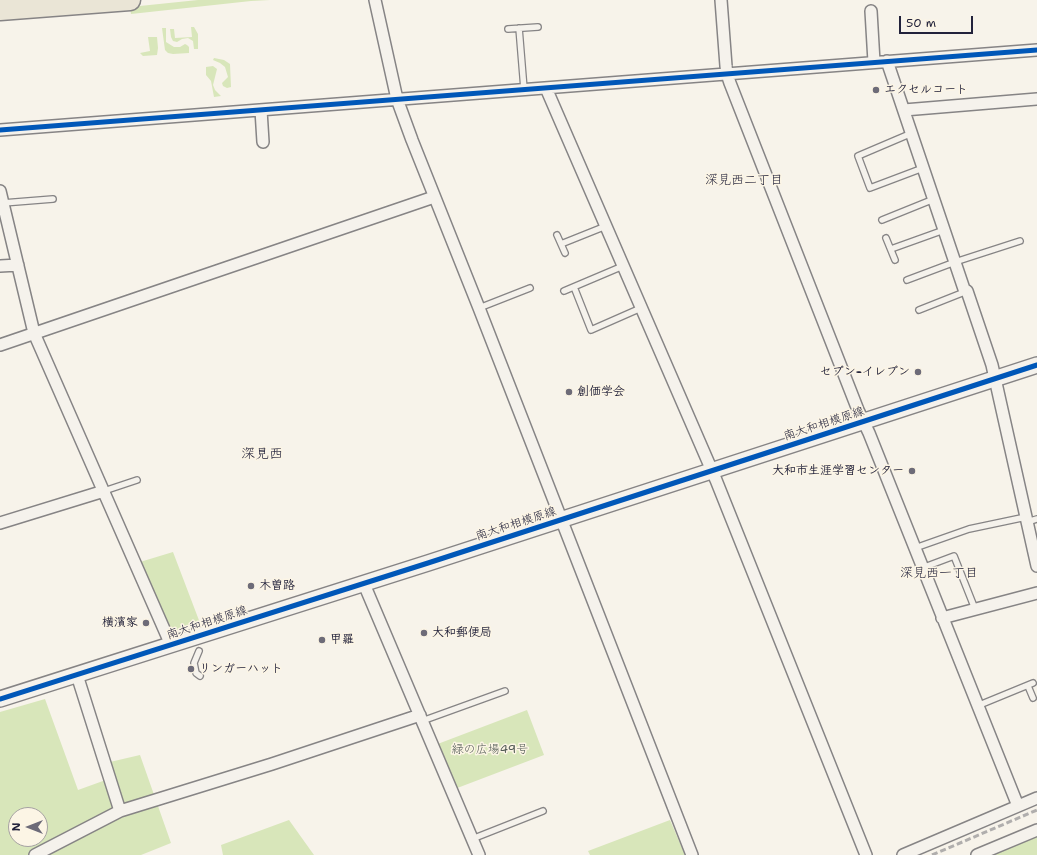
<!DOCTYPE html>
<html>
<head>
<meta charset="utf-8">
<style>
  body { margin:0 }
  #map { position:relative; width:1037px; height:855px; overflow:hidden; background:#f7f3ea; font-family:"Shantell Sans",sans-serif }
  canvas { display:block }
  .north { position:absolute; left:8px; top:807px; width:40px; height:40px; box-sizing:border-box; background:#fcf5e5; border:1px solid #a5a1a1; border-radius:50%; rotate:270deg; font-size:11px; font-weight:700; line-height:16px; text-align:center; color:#22223b }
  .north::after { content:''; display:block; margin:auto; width:14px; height:18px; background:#6d6b78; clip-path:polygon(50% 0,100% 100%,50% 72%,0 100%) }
  .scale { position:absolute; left:899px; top:16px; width:74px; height:18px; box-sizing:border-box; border:2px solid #22223b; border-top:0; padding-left:5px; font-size:12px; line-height:14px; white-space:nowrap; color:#22223b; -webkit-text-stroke:3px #fcf5e5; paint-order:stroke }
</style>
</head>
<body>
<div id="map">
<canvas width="1037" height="855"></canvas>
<div class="north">N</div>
<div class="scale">50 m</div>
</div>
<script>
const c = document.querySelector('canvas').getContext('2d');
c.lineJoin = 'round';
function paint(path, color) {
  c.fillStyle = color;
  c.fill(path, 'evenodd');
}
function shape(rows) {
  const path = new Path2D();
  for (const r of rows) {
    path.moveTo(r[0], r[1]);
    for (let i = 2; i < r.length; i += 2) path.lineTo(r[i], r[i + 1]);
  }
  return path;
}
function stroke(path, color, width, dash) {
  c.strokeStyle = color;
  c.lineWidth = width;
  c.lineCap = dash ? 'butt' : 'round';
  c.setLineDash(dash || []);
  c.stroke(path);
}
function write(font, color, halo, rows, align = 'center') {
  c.font = font + ' "Shantell Sans","Klee One",sans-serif';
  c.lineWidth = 3;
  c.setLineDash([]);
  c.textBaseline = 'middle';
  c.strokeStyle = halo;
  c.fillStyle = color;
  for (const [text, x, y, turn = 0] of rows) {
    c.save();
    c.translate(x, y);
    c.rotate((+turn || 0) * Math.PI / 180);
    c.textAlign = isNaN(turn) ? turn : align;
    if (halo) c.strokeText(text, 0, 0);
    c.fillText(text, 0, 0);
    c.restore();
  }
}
const green = shape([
  [198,0,270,0,251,1,131,14,130,7],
  [191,27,194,27,198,34,198,49,194,49,193,41,188,38,182,39,177,42,173,41,171,37,170,29,174,29,175,38,192,37],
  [162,28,166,28,166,42,174,47,180,47,185,44,187,45,189,47,189,53,173,54,168,53,165,50],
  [148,37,157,37,158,48,157,55,143,56,140,53,150,51],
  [214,58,224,60,230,64,231,87,227,88,223,86,222,83,228,77,225,67,220,63,213,60],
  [213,66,217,69,213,85,215,90,221,96,214,97,211,81,206,75,206,67],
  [173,552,200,623,170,632,140,562],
  [45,699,78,790,114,777,110,762,140,755,171,843,141,855,0,855,0,712],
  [16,815,40,815,40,839,16,839],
  [527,710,544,755,452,790,435,745],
  [289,820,314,855,223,855,221,845],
  [670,820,685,855,590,855,588,851],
  [1037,836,1037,855,993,855]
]);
const lane = shape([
  [519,28,524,89],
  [508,29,538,27],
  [912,133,858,156,870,188,923,168],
  [3,203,53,199],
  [882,220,934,199],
  [557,235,565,253],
  [886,238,895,260],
  [561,244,606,226],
  [891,249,944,230],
  [907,280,955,262,1020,241],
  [574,287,591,330,641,308],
  [564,291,623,266],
  [479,308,530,288],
  [919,310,967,291],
  [104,491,137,480],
  [1027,522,1037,519],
  [915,548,969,529,1026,517],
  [922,568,954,556,975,609],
  [199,651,194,663,196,673,200,676],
  [1028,686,1033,698],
  [977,706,1033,683],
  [422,721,505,691],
  [472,839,543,811]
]);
const street = shape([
  [375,0,397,99,412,140,479,308,692,855],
  [721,0,726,66,727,74,730,83,858,410,869,433,1018,806],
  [871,11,874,62],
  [887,61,964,289,967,291,992,365,1037,566],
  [546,88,716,480,866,855],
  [261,110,263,142],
  [904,110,1037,99],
  [0,130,1037,50],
  [0,191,34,333,171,645],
  [0,266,18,265],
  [0,345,434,197],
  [0,523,104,491],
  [364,584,479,855],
  [942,618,1037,593],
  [77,675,120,811],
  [35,855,120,811,272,764,420,715],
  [903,855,1037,798],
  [977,855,1037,830]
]);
const secondary = shape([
  [0,699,428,563,1037,365]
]);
const highway = shape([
  [0,10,130,0]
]);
const rail = shape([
  [932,855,1037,810]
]);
const cycleway = shape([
  [0,130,1037,50],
  [0,699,428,563,1037,365]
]);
const markers = [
  [876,90,4,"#6d6b78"],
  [918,372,4,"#6d6b78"],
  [569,392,4,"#6d6b78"],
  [912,471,4,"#6d6b78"],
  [251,586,4,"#6d6b78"],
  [146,623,4,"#6d6b78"],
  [424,633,4,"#6d6b78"],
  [322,640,4,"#6d6b78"],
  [191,669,4,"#6d6b78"]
];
const poiNames = [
  ["エクセルコート",884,90],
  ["セブン-イレブン",910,372,"right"],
  ["創価学会",577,392],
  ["大和市生涯学習センター",904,471,"right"],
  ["木曽路",259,586],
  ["横濱家",138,623,"right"],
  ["大和郵便局",432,633],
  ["甲羅",330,640],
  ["リンガーハット",199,669]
];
const streetNames = [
  ["南大和相模原線",824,424,-18],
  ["南大和相模原線",516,524,-18],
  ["南大和相模原線",207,623,-18]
];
const parkNames = [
  ["緑の広場49号",490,750]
];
const neighbourhoodNames = [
  ["深見西二丁目",744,181],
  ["深見西一丁目",939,574]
];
const quarterNames = [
  ["深見西",262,454]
];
paint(green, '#d8e6ba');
stroke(lane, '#868485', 8);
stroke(street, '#868485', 14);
stroke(secondary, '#868485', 18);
stroke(highway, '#868485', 23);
stroke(lane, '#f5f2ec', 5.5);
stroke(street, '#f5f2ec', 11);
stroke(secondary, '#f5f2ec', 15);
stroke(highway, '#eae5d6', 20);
stroke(rail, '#b0aead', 3, [6, 3]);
stroke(cycleway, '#0057b8', 5);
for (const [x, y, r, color] of markers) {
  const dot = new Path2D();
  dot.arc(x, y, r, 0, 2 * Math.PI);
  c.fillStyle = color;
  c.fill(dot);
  stroke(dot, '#fcf5e5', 1.5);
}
write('bold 12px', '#22223b', '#fcf5e5', poiNames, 'left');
write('12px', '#22223b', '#fcf5e5', streetNames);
write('12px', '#515a55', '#fcf5e5', parkNames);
write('13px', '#22223b', '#fcf5e5', neighbourhoodNames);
write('14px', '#22223b', '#fcf5e5', quarterNames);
</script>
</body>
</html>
